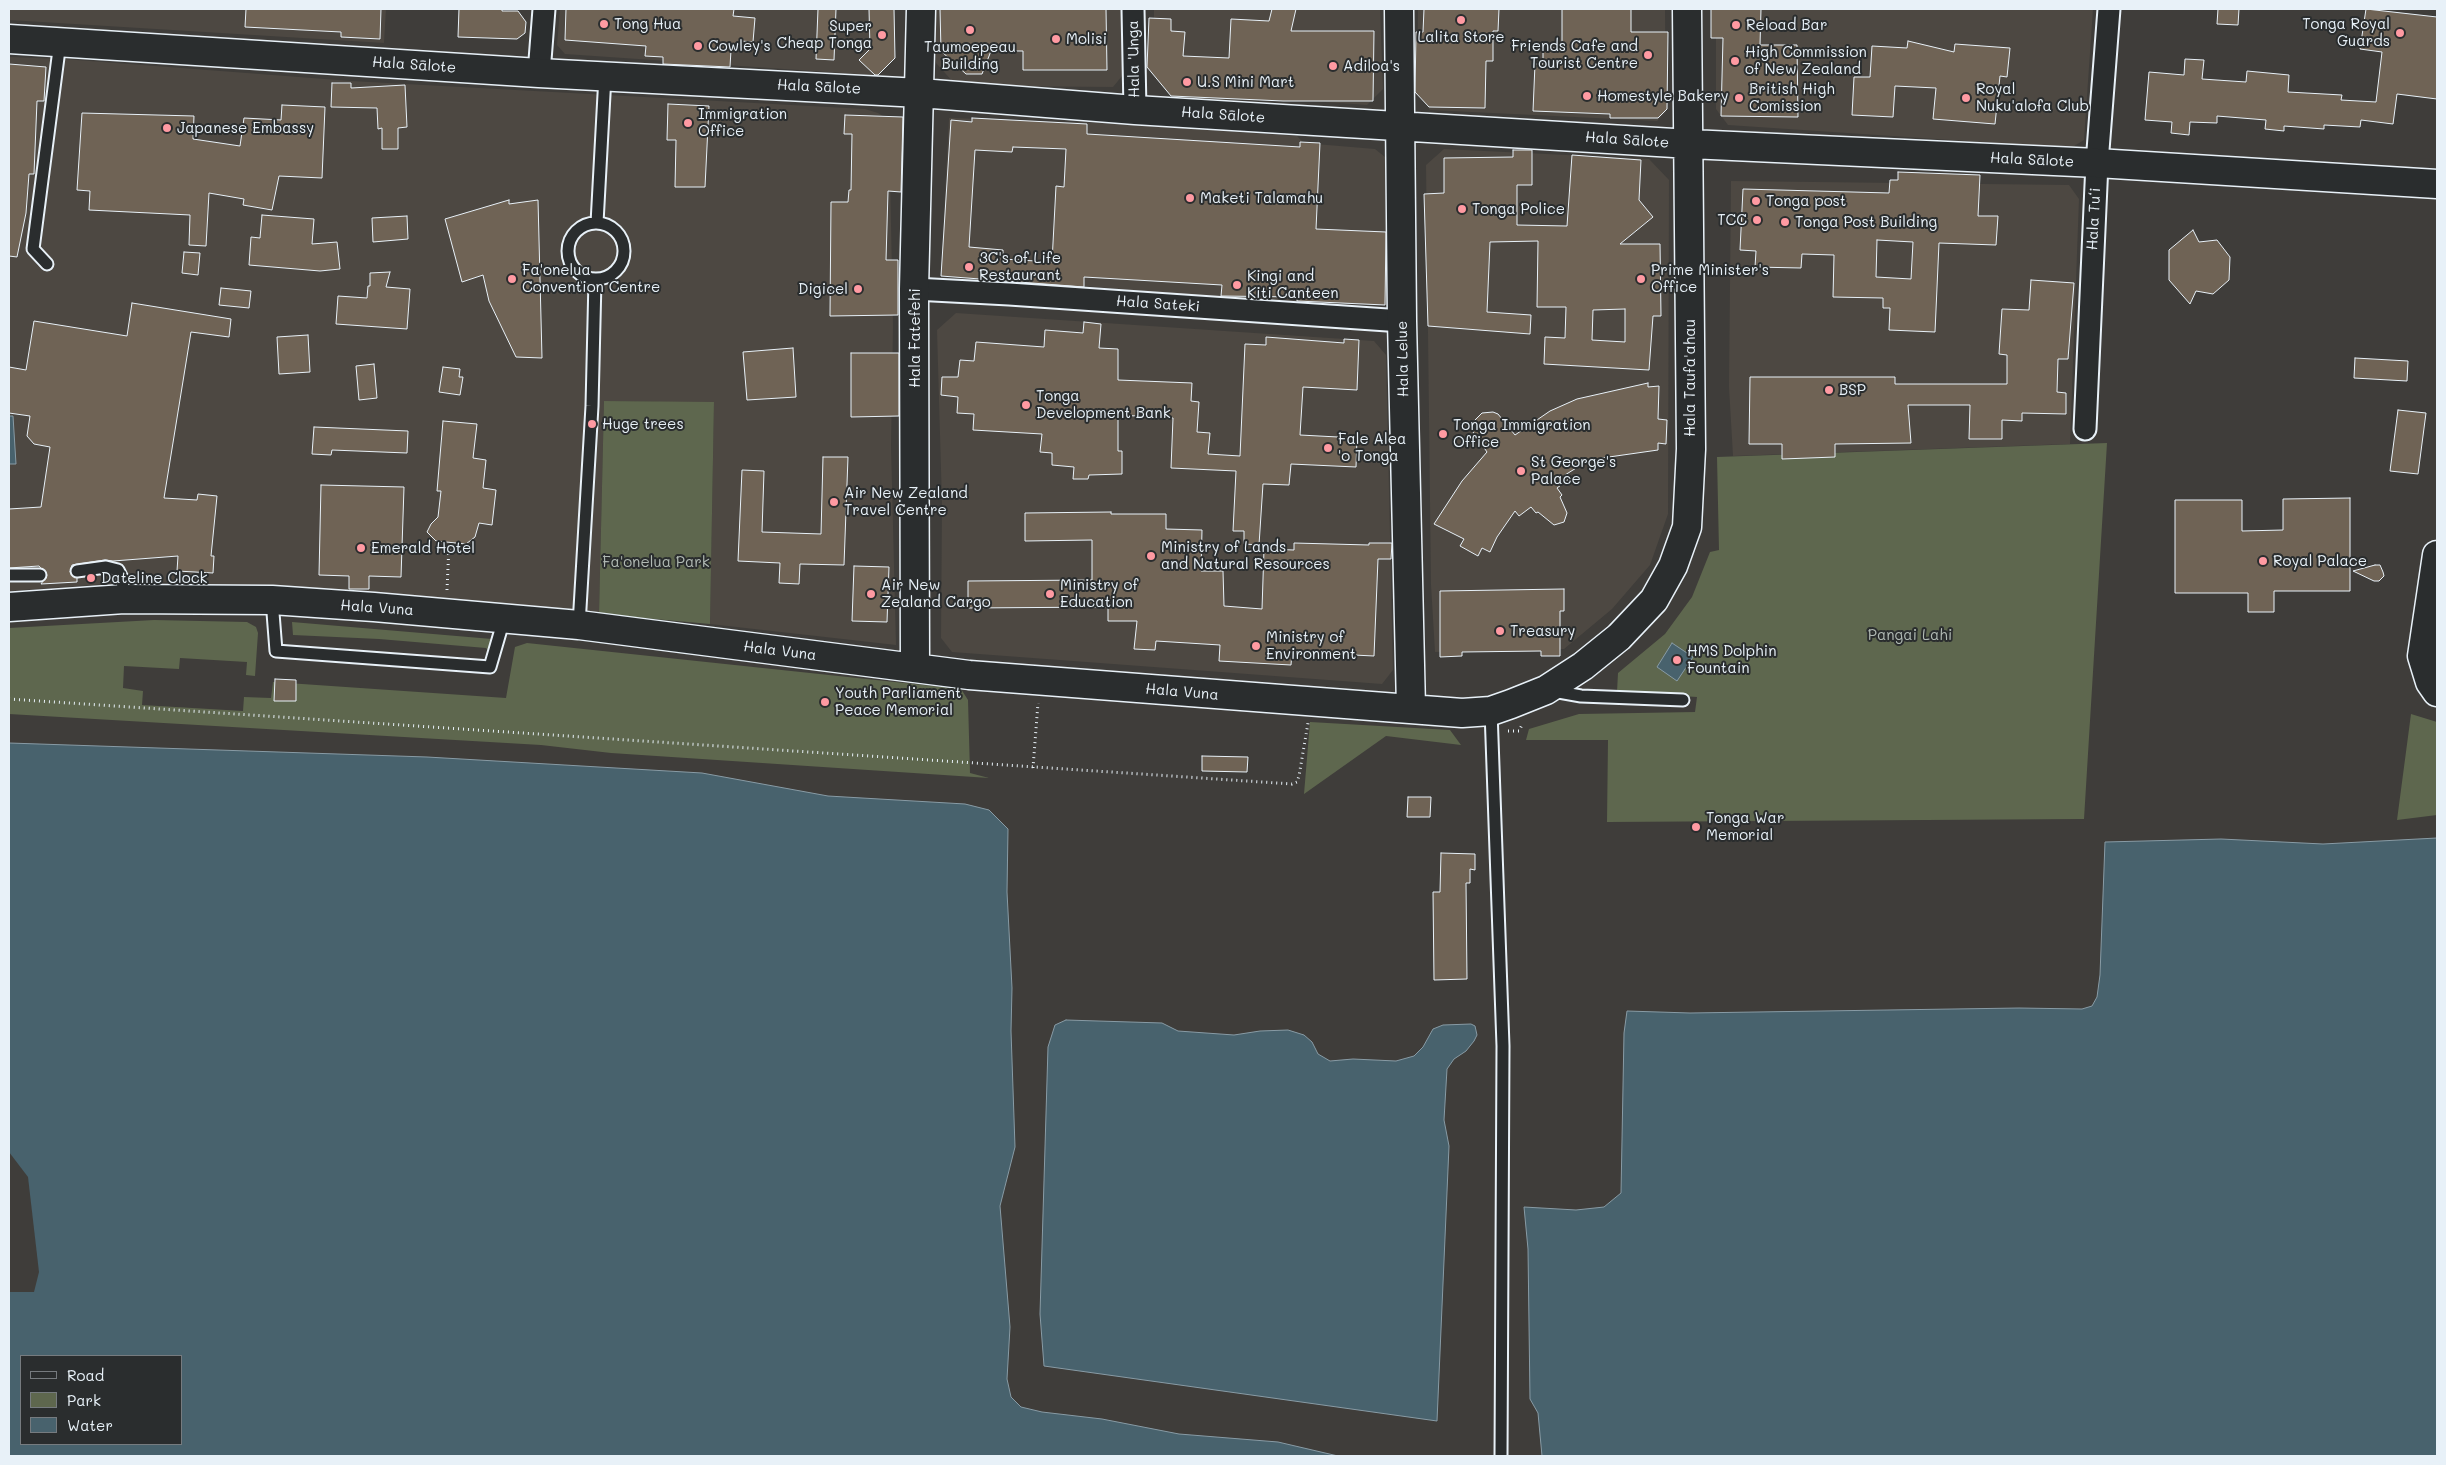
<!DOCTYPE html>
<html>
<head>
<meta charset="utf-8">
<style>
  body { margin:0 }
  #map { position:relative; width:2446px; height:1465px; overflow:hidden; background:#3f3d3a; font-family:Mali,sans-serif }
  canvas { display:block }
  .frame { position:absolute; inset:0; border:10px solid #e8f1f8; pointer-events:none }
  .legend { position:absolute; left:20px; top:1355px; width:162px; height:90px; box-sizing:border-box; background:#2a2d2e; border:1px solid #767b7f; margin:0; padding:6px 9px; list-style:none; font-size:15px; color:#e8f1f8 }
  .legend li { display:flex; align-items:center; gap:10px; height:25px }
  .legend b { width:25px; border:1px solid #767b7f }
</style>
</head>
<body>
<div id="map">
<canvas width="2446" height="1465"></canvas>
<div class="frame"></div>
<ul class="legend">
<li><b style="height:6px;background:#2a2d2e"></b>Road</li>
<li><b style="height:14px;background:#5e674e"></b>Park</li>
<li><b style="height:14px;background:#48626d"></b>Water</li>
</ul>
</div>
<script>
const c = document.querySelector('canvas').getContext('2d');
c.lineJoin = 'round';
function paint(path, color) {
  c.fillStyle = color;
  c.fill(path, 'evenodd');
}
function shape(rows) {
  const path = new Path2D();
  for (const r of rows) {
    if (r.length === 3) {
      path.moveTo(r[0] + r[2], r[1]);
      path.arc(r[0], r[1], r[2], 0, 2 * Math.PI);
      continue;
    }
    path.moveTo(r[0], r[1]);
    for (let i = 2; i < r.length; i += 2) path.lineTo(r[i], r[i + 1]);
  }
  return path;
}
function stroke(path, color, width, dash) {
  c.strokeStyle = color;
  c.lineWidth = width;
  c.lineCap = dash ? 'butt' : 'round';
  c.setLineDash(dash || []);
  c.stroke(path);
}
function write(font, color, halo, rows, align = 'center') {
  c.font = font + ' Mali,sans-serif';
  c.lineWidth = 4;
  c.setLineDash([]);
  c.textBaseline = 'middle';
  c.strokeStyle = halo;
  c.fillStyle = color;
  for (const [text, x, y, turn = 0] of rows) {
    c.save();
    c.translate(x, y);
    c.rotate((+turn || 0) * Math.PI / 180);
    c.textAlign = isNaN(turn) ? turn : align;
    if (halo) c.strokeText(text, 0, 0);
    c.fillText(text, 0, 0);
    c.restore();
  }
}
const built = shape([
  [9,9,386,9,384,43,9,20],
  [560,9,890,9,891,56,872,75,565,54,557,45],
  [936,9,1125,9,1127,70,1113,87,991,86,954,83,936,63],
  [1217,9,1380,9,1383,89,1367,105,1298,100,1176,100,1154,74,1154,10],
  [1418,9,1665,9,1666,112,1657,121,1430,110,1417,91],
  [1716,9,2093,9,2084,140,2071,148,1728,125,1716,109],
  [9,57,64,59,351,81,865,109,878,113,889,120,893,327,891,446,896,645,710,624,714,403,604,401,599,614,418,596,145,581,9,591],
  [949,118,1101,123,1297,136,1304,143,1375,149,1385,157,1387,305,1216,297,941,274],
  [1444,149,1649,159,1669,180,1668,514,1650,565,1612,609,1564,649,1435,652,1431,585,1426,165],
  [1731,181,2069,185,2079,199,2070,444,1733,456,1729,387],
  [956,313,1374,341,1386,355,1393,670,1382,684,952,652,941,638,942,504,937,330]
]);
const green = shape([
  [604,401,714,402,710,624,599,614],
  [2107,443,2084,819,1607,822,1608,740,1526,740,1529,729,1579,714,1695,712,1697,697,1617,692,1618,673,1665,634,1692,597,1710,552,1719,550,1717,457],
  [154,620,247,622,256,627,258,633,255,676,246,675,247,662,180,658,179,669,124,666,123,688,143,691,142,705,243,711,244,697,271,698,273,682,506,698,515,647,527,643,961,689,968,700,970,773,989,778,611,753,541,745,9,714,9,628],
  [292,622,492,639,495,644,492,650,488,650,486,648,379,639,293,635],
  [2411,714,2437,722,2437,815,2397,820],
  [1310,722,1450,730,1461,745,1386,736,1304,794]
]);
const water = shape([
  [9,416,13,416,16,464,9,464,9,416],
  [1672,643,1693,657,1677,681,1657,667,1672,643],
  [9,743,427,757,702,773,828,796,965,804,989,810,1008,829,1007,892,1012,988,1011,1031,1015,1147,1000,1206,1010,1327,1007,1379,1011,1397,1021,1407,1042,1412,1102,1419,1179,1434,1278,1442,1338,1456,9,1456,9,743],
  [21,1356,181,1356,181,1444,21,1444,21,1356],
  [2437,838,2437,1456,1542,1456,1538,1413,1530,1399,1528,1249,1524,1207,1576,1210,1604,1207,1621,1193,1624,1033,1627,1011,1690,1013,2019,1008,2082,1009,2092,1006,2097,997,2100,975,2105,842,2221,839,2323,844,2437,838],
  [1066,1020,1162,1023,1178,1031,1234,1035,1260,1031,1288,1030,1304,1035,1312,1042,1318,1054,1330,1061,1353,1059,1396,1061,1414,1056,1423,1047,1433,1029,1443,1025,1471,1024,1475,1026,1477,1035,1474,1041,1466,1051,1454,1059,1447,1069,1444,1120,1449,1146,1437,1421,1044,1366,1040,1314,1048,1047,1055,1025,1066,1020]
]);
const pier = shape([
  [9,1152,28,1177,39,1272,34,1292,9,1292]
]);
const building = shape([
  [246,9,381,9,380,39,341,37,341,32,245,27,246,9],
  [459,9,502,9,502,11,518,11,526,22,525,33,517,39,458,37,459,9],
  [566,9,734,9,733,16,755,18,753,42,741,41,740,50,731,50,730,67,663,64,663,57,645,56,646,46,565,40,566,9],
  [818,9,836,9,834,60,816,59,818,9],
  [869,9,894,9,895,58,878,75,875,75,859,60,870,49,869,9],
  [940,9,1106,9,1107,70,1023,70,1023,51,991,51,982,74,966,74,941,51,940,9],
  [1272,9,1296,9,1291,31,1374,31,1373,101,1283,101,1171,96,1147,67,1149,18,1171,19,1171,31,1185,32,1183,56,1229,58,1231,19,1269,21,1272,9],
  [1424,9,1499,9,1498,31,1493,31,1493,61,1486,61,1485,108,1429,107,1415,92,1416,32,1423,32,1424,9],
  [1562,9,1631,9,1631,32,1668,32,1667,109,1658,118,1610,118,1610,114,1533,111,1535,64,1543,64,1543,48,1562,48,1562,9],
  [1711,9,1761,9,1760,45,1797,45,1798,117,1721,116,1723,38,1711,38,1711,9],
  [2218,9,2239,9,2238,25,2217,24,2218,9],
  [2366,9,2437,17,2437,99,2397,94,2393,124,2361,120,2360,127,2324,125,2324,129,2284,126,2284,131,2265,129,2266,120,2217,116,2217,123,2190,122,2189,135,2171,133,2172,122,2145,120,2149,72,2184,75,2185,59,2204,60,2202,79,2246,82,2247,71,2289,75,2288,92,2342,95,2341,100,2376,102,2382,52,2360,49,2366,9],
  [1908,41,1954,52,1955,44,2010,48,2007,77,2000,76,1995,124,1933,119,1936,88,1895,86,1893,117,1852,115,1854,77,1870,77,1872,46,1907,48,1908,41],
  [9,64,46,67,44,101,37,101,34,174,29,174,26,213,17,257,9,256,9,64],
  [332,83,351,83,351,88,405,85,407,127,398,128,398,149,382,149,382,128,378,129,377,108,331,107,332,83],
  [668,104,709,106,705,187,675,187,676,140,667,140,668,104],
  [282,105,325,107,322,178,279,176,272,210,243,205,244,199,209,193,206,246,189,245,190,215,89,210,90,191,77,190,82,113,194,116,193,139,240,146,244,118,281,120,282,105],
  [845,115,903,117,901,192,888,191,886,260,898,260,898,315,830,316,831,202,848,202,849,190,851,190,852,134,844,134,845,115],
  [972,118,1087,124,1087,134,1300,147,1300,142,1320,143,1316,229,1386,232,1385,305,1297,301,1297,297,1221,296,1222,285,1084,277,1084,287,941,276,951,120,972,122,972,118],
  [1013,147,1066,149,1064,187,1056,186,1052,262,1003,259,1003,250,969,247,975,150,1012,152,1013,147],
  [1513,150,1532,150,1532,185,1517,185,1517,225,1567,226,1572,155,1641,160,1639,200,1653,217,1620,244,1660,244,1661,316,1653,316,1649,370,1544,364,1545,337,1565,338,1566,307,1537,307,1538,241,1490,242,1487,312,1531,315,1530,334,1428,326,1424,194,1444,193,1444,158,1513,157,1513,150],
  [1625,309,1625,342,1592,340,1593,310,1625,309],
  [1898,172,1980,175,1978,216,1998,216,1996,245,1939,243,1935,332,1889,330,1890,308,1883,308,1883,298,1833,297,1834,255,1802,254,1801,268,1755,267,1756,251,1740,250,1743,189,1889,193,1890,180,1898,180,1898,172],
  [1877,240,1913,242,1911,279,1876,277,1877,240],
  [509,200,509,204,538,200,542,358,516,357,489,301,483,275,462,282,445,219,509,200],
  [262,215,314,219,312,244,337,242,340,269,320,271,249,265,251,237,260,238,262,215],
  [407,216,408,239,373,242,372,218,407,216],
  [2193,230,2199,242,2217,240,2230,257,2229,280,2213,294,2196,291,2190,304,2169,280,2169,250,2193,230],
  [184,252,200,253,198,275,182,273,184,252],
  [390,272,386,287,410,289,407,329,336,324,338,296,367,298,368,286,370,286,370,273,390,272],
  [2031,280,2074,283,2068,359,2058,359,2057,392,2066,393,2066,414,2022,413,2022,421,2002,420,2002,439,1969,439,1970,405,1908,405,1911,443,1835,444,1835,457,1782,459,1782,444,1749,444,1750,377,1895,377,1895,384,2007,384,2007,355,1999,354,2002,309,2029,310,2031,280],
  [221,288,251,291,249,308,219,305,221,288],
  [132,303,231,319,229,337,191,332,164,498,197,500,198,494,217,496,211,556,214,556,213,573,177,571,178,556,113,561,105,560,72,565,70,572,77,578,77,582,41,584,47,575,39,566,9,568,9,509,41,507,50,447,34,444,27,436,30,416,9,413,9,367,26,370,34,321,127,336,132,303],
  [1084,322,1101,324,1099,348,1118,349,1118,380,1192,383,1191,401,1199,402,1197,432,1210,433,1208,454,1240,456,1245,344,1266,345,1266,337,1344,343,1344,339,1359,340,1357,390,1303,387,1300,435,1357,438,1356,467,1291,464,1289,485,1263,484,1259,545,1244,544,1244,531,1233,531,1236,471,1171,468,1173,418,1118,415,1118,451,1122,451,1122,474,1089,475,1088,479,1073,479,1074,467,1052,465,1052,453,1040,452,1042,434,973,430,974,414,957,413,958,397,941,395,942,377,958,377,960,360,974,361,976,342,1044,347,1045,330,1083,333,1084,322],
  [308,335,310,372,279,374,277,337,308,335],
  [793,348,796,397,747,400,743,352,793,348],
  [851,353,899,353,899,416,851,417,851,353],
  [2355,358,2408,361,2407,381,2354,378,2355,358],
  [374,364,377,398,359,400,356,366,374,364],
  [443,367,460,369,459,377,463,377,460,395,439,392,443,367],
  [1648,383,1648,387,1659,386,1658,419,1667,420,1666,444,1658,443,1658,450,1602,458,1581,465,1565,475,1568,480,1557,488,1562,495,1560,497,1567,513,1564,522,1554,525,1538,512,1536,513,1531,507,1519,516,1515,511,1497,537,1490,552,1482,548,1478,556,1460,546,1464,539,1434,524,1462,481,1487,452,1473,432,1474,421,1482,413,1493,412,1498,414,1515,435,1550,411,1577,399,1648,383],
  [2398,410,2426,413,2418,474,2390,471,2398,410],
  [443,421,477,424,473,458,486,460,483,488,496,490,492,525,479,523,475,537,466,544,436,541,427,532,431,524,438,517,441,491,437,491,443,421],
  [314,427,408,431,407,453,332,450,331,455,312,454,314,427],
  [823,457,848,457,844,565,800,564,799,584,779,583,780,563,738,561,742,470,764,471,762,532,821,534,823,457],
  [321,485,404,487,401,577,369,576,369,589,349,589,349,576,319,575,321,485],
  [2350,498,2350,591,2274,591,2274,612,2248,612,2248,593,2175,593,2175,500,2242,500,2242,531,2283,530,2283,499,2350,498],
  [1111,512,1111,514,1166,514,1166,529,1202,530,1201,571,1223,571,1224,606,1262,609,1264,549,1294,550,1294,543,1369,545,1369,543,1392,543,1391,559,1378,559,1374,656,1292,652,1291,665,1219,661,1220,645,1156,641,1155,650,1134,649,1137,621,1108,621,1108,607,968,608,968,581,1092,580,1092,540,1025,541,1025,513,1111,512],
  [2375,565,2380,565,2383,572,2384,576,2379,581,2374,581,2353,571,2375,565],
  [854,566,889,567,887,622,852,621,854,566],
  [1564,589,1564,611,1560,611,1560,656,1541,656,1541,651,1462,652,1462,656,1440,657,1440,591,1564,589],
  [275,679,296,680,296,701,274,701,275,679],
  [1202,756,1248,757,1247,772,1202,771,1202,756],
  [1408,797,1431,797,1430,817,1407,817,1408,797],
  [1441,853,1475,854,1475,870,1470,869,1470,883,1466,883,1467,979,1434,980,1433,892,1440,892,1441,853]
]);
const path = shape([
  [447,590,449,545],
  [9,699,1292,784,1297,782,1299,776,1308,723],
  [1508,731,1519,731,1522,725],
  [1033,768,1038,703]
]);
const lane = shape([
  [596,251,28],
  [597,223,605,76],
  [47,264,33,249,60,42],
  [77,571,106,567,118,570,122,578,124,599],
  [9,575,40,575],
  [272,600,276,651,490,667,504,619],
  [579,625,592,406,595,280],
  [1553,691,1581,696,1683,700],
  [1491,711,1503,1046,1501,1456]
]);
const street = shape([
  [1133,9,1135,110],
  [539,73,544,9],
  [914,289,1009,294,1402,321],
  [2085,429,2097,163,2109,9]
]);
const secondary = shape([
  [1399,9,1402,321,1411,708],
  [9,39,539,73,920,93,1135,110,1690,144,2097,163,2437,184],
  [2437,555,2422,656,2430,682,2437,692],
  [9,607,124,599,272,600,374,607,579,625,969,675,1462,713,1491,711,1511,704,1546,690,1583,666,1619,637,1654,600,1673,566,1687,527,1691,449,1687,9],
  [915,668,914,289,921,9]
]);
const markers = [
  [1461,20,5,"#ff9aa2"],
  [604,24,5,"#ff9aa2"],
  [1736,25,5,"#ff9aa2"],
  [970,30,5,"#ff9aa2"],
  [2400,33,5,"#ff9aa2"],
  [882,35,5,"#ff9aa2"],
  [1056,39,5,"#ff9aa2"],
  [698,46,5,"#ff9aa2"],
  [1648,55,5,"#ff9aa2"],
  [1735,61,5,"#ff9aa2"],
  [1333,66,5,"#ff9aa2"],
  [1187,82,5,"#ff9aa2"],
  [1587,96,5,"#ff9aa2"],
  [1739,98,5,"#ff9aa2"],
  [1966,98,5,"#ff9aa2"],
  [688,123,5,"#ff9aa2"],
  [167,128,5,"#ff9aa2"],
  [1190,198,5,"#ff9aa2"],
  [1756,201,5,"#ff9aa2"],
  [1462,209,5,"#ff9aa2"],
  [1757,220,5,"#ff9aa2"],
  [1785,222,5,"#ff9aa2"],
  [969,267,5,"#ff9aa2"],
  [512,279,5,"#ff9aa2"],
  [1641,279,5,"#ff9aa2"],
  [1237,285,5,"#ff9aa2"],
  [858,289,5,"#ff9aa2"],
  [1829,390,5,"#ff9aa2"],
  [1026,405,5,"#ff9aa2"],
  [592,424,5,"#ff9aa2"],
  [1443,434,5,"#ff9aa2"],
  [1328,448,5,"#ff9aa2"],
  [1521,471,5,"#ff9aa2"],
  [834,502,5,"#ff9aa2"],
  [361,548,5,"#ff9aa2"],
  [1151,556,5,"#ff9aa2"],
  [2263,561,5,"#ff9aa2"],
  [91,578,5,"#ff9aa2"],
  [871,594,5,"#ff9aa2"],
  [1050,594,5,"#ff9aa2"],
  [1500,631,5,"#ff9aa2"],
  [1256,646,5,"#ff9aa2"],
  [1677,660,5,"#ff9aa2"],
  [825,702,5,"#ff9aa2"],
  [1696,827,5,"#ff9aa2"]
];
const poiNames = [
  ["Tong Hua",614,24],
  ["Tonga Royal",2390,24,"right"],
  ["Guards",2390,41,"right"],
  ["Reload Bar",1746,25],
  ["Super",872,26,"right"],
  ["Cheap Tonga",872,43,"right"],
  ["Lalita Store",1461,37,"center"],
  ["Molisi",1066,39],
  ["Cowley's",708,46],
  ["Friends Cafe and",1638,46,"right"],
  ["Tourist Centre",1638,63,"right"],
  ["Taumoepeau",970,47,"center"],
  ["Building",970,64,"center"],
  ["High Commission",1745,52],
  ["of New Zealand",1745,69],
  ["Adiloa's",1343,66],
  ["U.S Mini Mart",1197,82],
  ["British High",1749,89],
  ["Comission",1749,106],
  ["Royal",1976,89],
  ["Nuku'alofa Club",1976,106],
  ["Homestyle Bakery",1597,96],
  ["Immigration",698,114],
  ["Office",698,131],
  ["Japanese Embassy",177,128],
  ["Maketi Talamahu",1200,198],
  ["Tonga post",1766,201],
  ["Tonga Police",1472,209],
  ["TCC",1747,220,"right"],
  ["Tonga Post Building",1795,222],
  ["3C's of Life",979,258],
  ["Restaurant",979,275],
  ["Fa'onelua",522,270],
  ["Convention Centre",522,287],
  ["Prime Minister's",1651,270],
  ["Office",1651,287],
  ["Kingi and",1247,276],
  ["Kiti Canteen",1247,293],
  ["Digicel",848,289,"right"],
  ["BSP",1839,390],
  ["Tonga",1036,396],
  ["Development Bank",1036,413],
  ["Huge trees",602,424],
  ["Tonga Immigration",1453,425],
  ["Office",1453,442],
  ["Fale Alea",1338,439],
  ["'o Tonga",1338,456],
  ["St George's",1531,462],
  ["Palace",1531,479],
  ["Air New Zealand",844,493],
  ["Travel Centre",844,510],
  ["Ministry of Lands",1161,547],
  ["and Natural Resources",1161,564],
  ["Emerald Hotel",371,548],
  ["Royal Palace",2273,561],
  ["Dateline Clock",101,578],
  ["Air New",881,585],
  ["Zealand Cargo",881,602],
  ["Ministry of",1060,585],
  ["Education",1060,602],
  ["Treasury",1510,631],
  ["Ministry of",1266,637],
  ["Environment",1266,654],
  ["HMS Dolphin",1687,651],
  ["Fountain",1687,668],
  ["Youth Parliament",835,693],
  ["Peace Memorial",835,710],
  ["Tonga War",1706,818],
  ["Memorial",1706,835]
];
const streetNames = [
  ["Hala 'Unga",1134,59,-91],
  ["Hala Sālote",414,65,4],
  ["Hala Sālote",819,87,3],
  ["Hala Sālote",1223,115,4],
  ["Hala Sālote",1627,140,4],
  ["Hala Sālote",2032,160,3],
  ["Hala Tuʻi",2094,219,-87],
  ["Hala Sateki",1158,304,4],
  ["Hala Fatefehi",915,338,-90],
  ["Hala Lelue",1403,359,-91],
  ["Hala Taufa'ahau",1690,378,-90],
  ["Hala Vuna",377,608,4],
  ["Hala Vuna",780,651,7],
  ["Hala Vuna",1182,692,5]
];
const parkNames = [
  ["Fa'onelua Park",656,562],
  ["Pangai Lahi",1910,635]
];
paint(built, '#4d4842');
paint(green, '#5e674e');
paint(water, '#48626d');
stroke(water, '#889ba5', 1);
paint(pier, '#3f3d3a');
paint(building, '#6f6355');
stroke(building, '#e8f1f8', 1);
stroke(lane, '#e8f1f8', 15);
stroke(street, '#e8f1f8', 25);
stroke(secondary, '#e8f1f8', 31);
stroke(path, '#e8f1f8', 3, [1, 4]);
stroke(lane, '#2a2d2e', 11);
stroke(street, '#2a2d2e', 21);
stroke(secondary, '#2a2d2e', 28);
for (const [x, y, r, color] of markers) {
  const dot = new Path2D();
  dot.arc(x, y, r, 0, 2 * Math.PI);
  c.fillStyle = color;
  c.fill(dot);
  stroke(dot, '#2a2d2e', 2);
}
write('15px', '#e8f1f8', '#2a2d2e', poiNames, 'left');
write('15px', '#e8f1f8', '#2a2d2e', streetNames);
write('15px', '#b1bab4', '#2a2d2e', parkNames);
</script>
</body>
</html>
